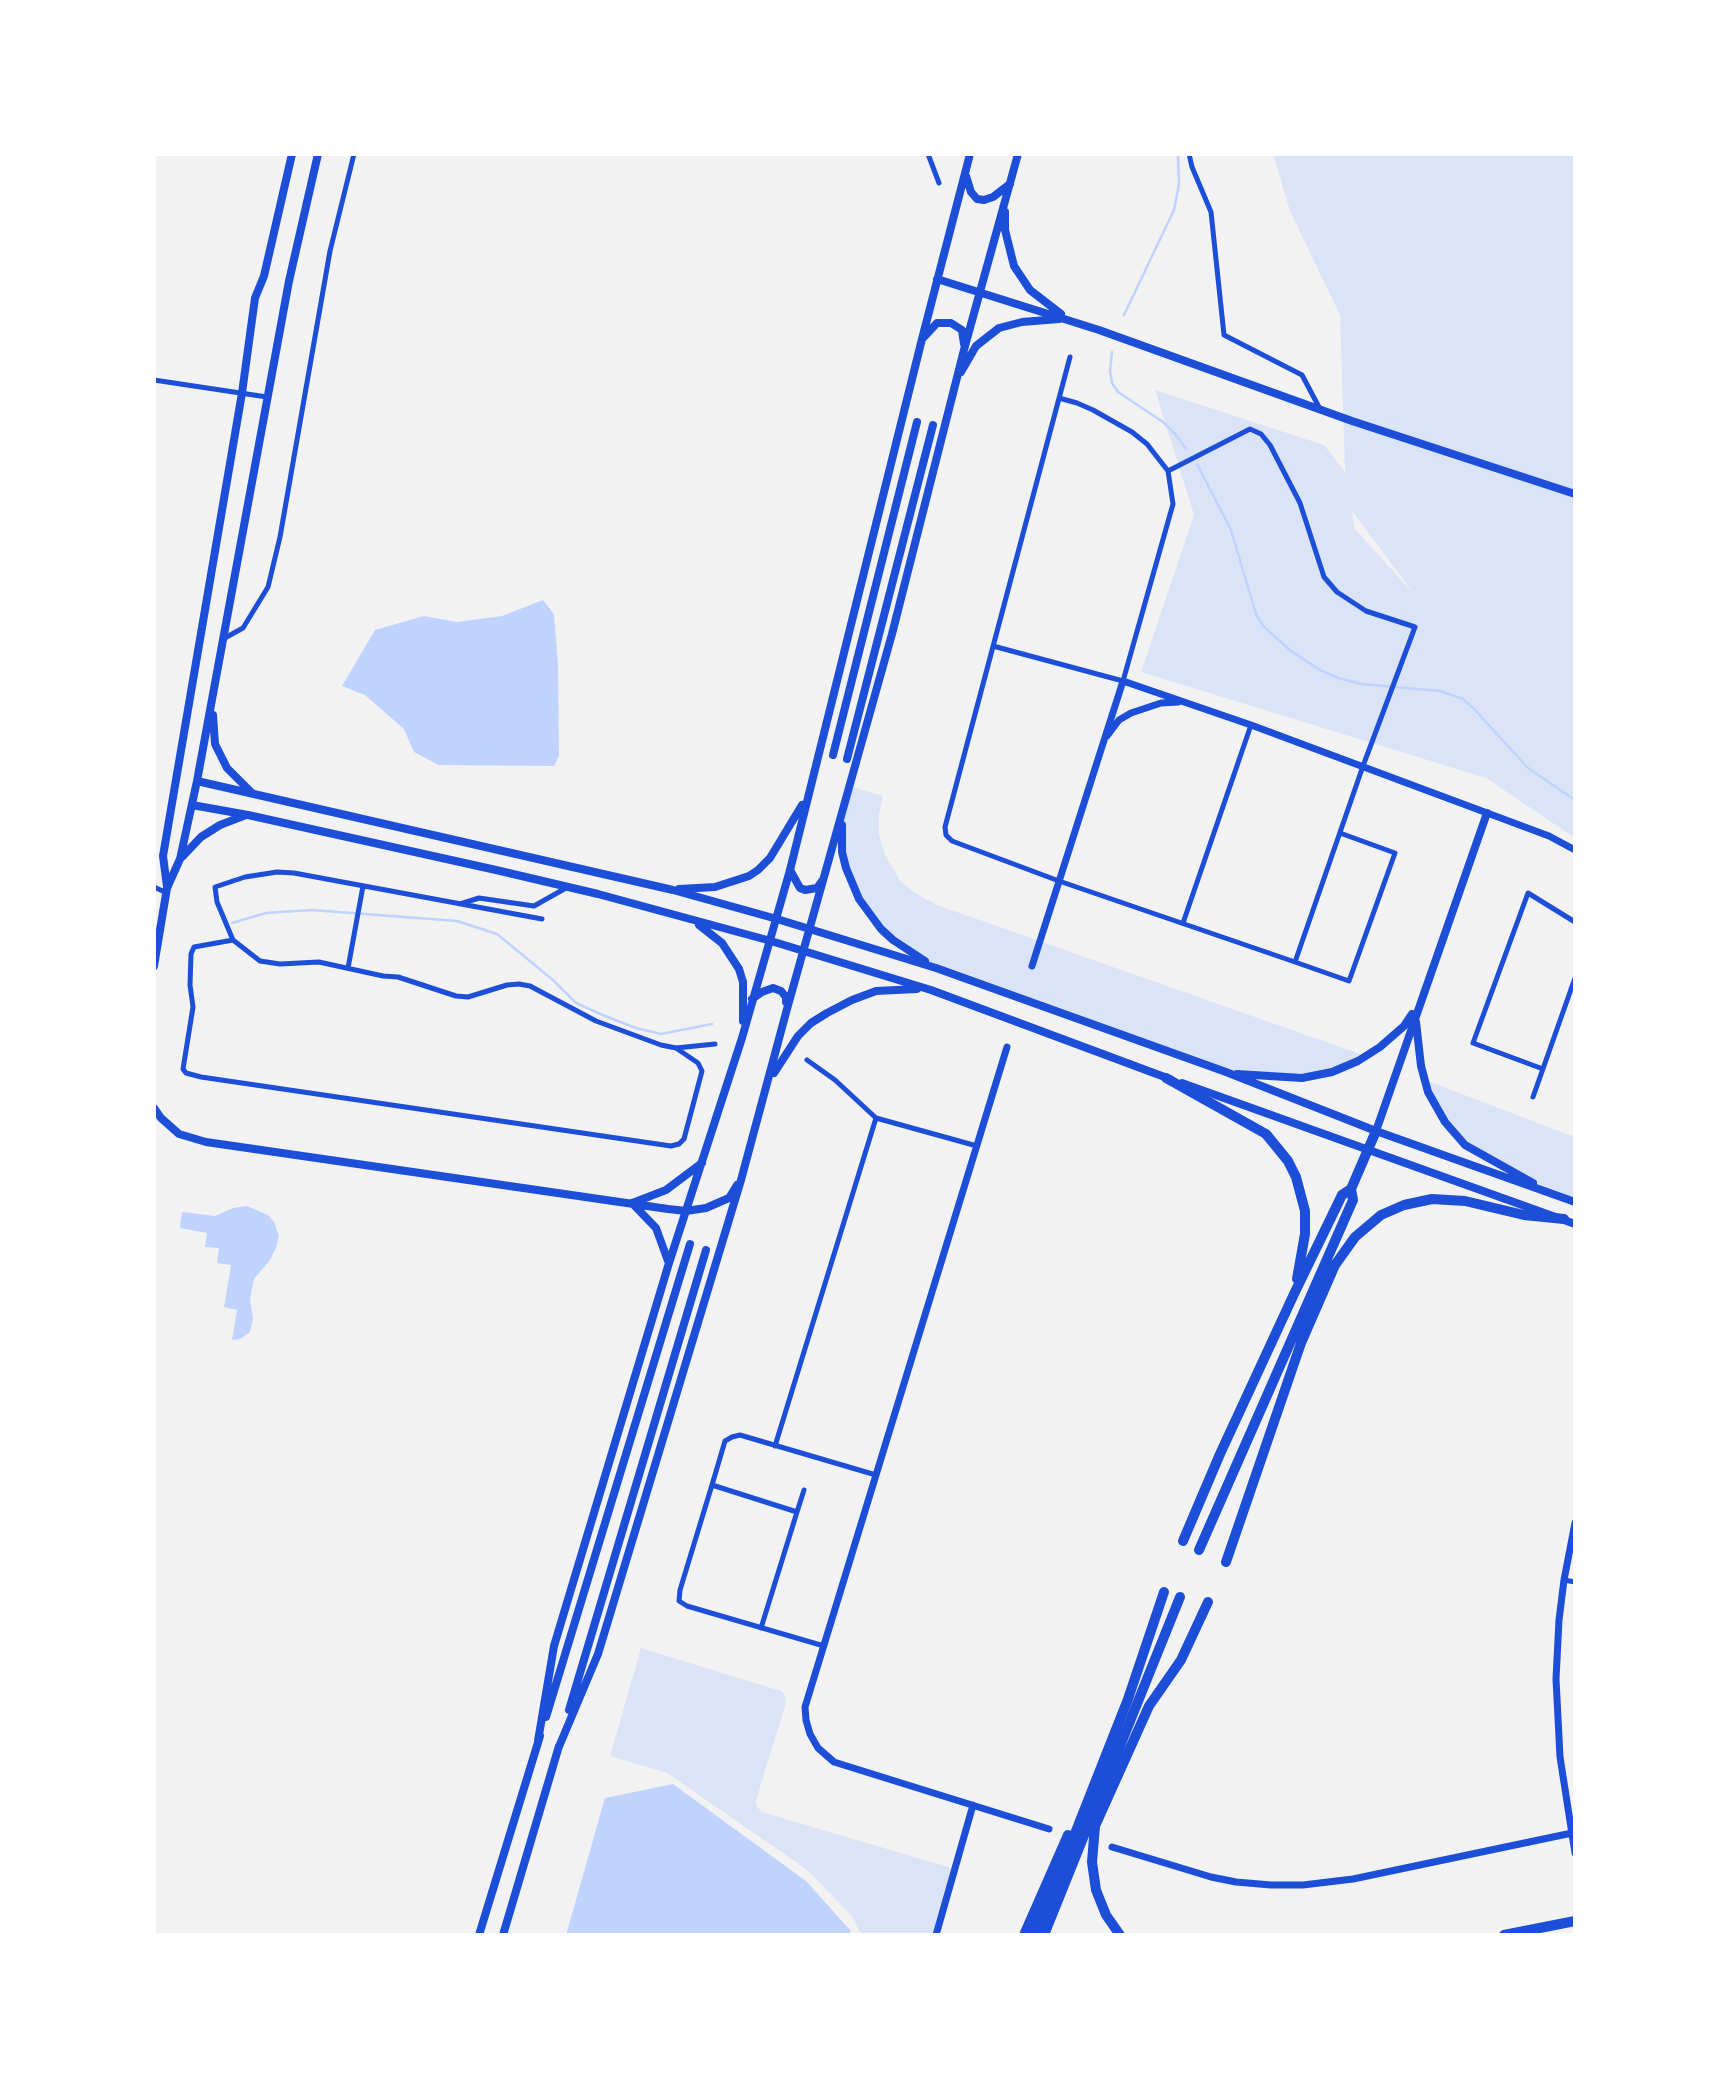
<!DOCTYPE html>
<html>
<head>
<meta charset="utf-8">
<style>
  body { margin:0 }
  #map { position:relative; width:1729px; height:2089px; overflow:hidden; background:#f2f2f2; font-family:Inter,sans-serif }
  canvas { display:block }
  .frame { position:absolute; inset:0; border:156px solid #fff; pointer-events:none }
</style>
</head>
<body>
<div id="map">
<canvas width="1729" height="2089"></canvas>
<div class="frame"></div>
</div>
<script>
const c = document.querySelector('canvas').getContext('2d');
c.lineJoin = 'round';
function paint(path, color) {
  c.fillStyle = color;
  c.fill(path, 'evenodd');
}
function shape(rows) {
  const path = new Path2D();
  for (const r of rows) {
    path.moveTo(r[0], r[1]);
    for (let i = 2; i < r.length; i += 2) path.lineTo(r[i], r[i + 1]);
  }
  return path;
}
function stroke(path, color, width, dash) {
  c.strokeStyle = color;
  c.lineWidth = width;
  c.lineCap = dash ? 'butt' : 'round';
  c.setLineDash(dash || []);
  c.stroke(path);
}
const green = shape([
  [1273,154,1575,154,1575,838,1486,778,1141,672,1194,515,1155,390,1324,445,1345,472,1340,315,1290,211],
  [1352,511,1414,594,1355,529],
  [850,786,883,796,879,814,879,835,886,857,901,882,917,894,937,905,1366,1056,1344,1067,1302,1078,1239,1074,936,968,893,940,851,882,842,828],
  [1425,1080,1575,1137,1575,1202,1554,1195,1465,1145,1445,1122],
  [641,1648,781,1691,785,1695,786,1703,757,1797,756,1803,758,1808,762,1812,955,1869,936,1935,862,1935,851,1915,806,1869,667,1773,610,1756]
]);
const water = shape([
  [543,600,554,614,558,665,559,756,554,766,439,765,414,752,404,729,365,695,342,686,375,630,424,616,457,622,502,616],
  [247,1206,268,1215,274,1222,279,1236,276,1248,270,1260,254,1279,250,1299,253,1318,250,1332,240,1339,232,1340,237,1310,224,1307,231,1265,217,1263,219,1248,205,1247,207,1233,180,1228,182,1212,215,1216,233,1208],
  [673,1784,806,1881,850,1930,852,1935,566,1935,605,1798]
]);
const stream = shape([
  [1124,315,1174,210,1179,184,1178,154],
  [1112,352,1110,371,1112,383,1118,392,1163,422,1176,435,1186,449],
  [1197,464,1231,530,1256,614,1263,626,1291,651,1320,670,1338,678,1361,684,1440,691,1463,699,1475,710,1528,768,1575,800],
  [232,923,266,913,312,910,457,921,497,934,553,980,576,1003,605,1016,636,1028,661,1034,712,1024]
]);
const minor = shape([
  [928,154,939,183],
  [1189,154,1192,167,1211,212,1224,335,1302,375,1320,409],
  [1070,357,945,827,946,835,952,841,1059,881,1295,962,1363,766,1415,627,1366,611,1337,592,1324,577,1300,503,1270,445,1261,434,1250,429,1168,471],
  [154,380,267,397],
  [223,639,243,628,268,587,280,537,330,251,354,154],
  [993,646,1123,681,1173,504,1168,471,1147,444,1132,432,1093,410,1077,403,1059,398],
  [154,887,167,893],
  [460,904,479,898,534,906,566,888],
  [1183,923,1251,725],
  [233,940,217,902,215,887,245,877,277,872,294,873,542,919],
  [1295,962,1349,981,1395,853,1340,833],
  [348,968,363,886],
  [676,1048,698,1063,702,1071,684,1139,679,1144,671,1146,201,1077,186,1073,183,1069,193,1007,190,985,191,954,194,947,233,940,260,961,280,964,319,962,383,976,398,977,456,996,468,997,507,985,519,984,530,986,596,1021,661,1045,676,1048,715,1044],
  [807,1060,835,1080,876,1118,977,1146],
  [1543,1069,1473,1043,1528,893,1575,922],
  [1533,1097,1575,978],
  [775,1446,876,1118],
  [712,1485,797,1512,761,1628],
  [797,1512,804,1490],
  [1564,1580,1575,1582],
  [824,1646,687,1606,679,1601,680,1590,712,1485,725,1441,732,1437,740,1435,876,1475]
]);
const tertiary = shape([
  [1107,736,1119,720,1131,713,1161,703,1178,702],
  [1032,966,1123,681,1251,725,1549,836,1575,850],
  [1007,1047,805,1707,806,1720,810,1734,818,1748,834,1762,1049,1829],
  [1575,1523,1564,1580,1559,1620,1556,1679,1560,1757,1575,1853],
  [1112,1847,1211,1877,1236,1882,1271,1885,1303,1885,1353,1879,1572,1833],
  [936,1935,973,1805]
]);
const secondary = shape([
  [966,176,971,192,977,199,984,200,993,197,1010,184],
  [1005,212,1005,230,1014,266,1030,290,1061,314],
  [937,279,1099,330,1352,421,1575,494],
  [923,338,937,323,951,323,962,330,964,344],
  [961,372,976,346,999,328,1022,322,1059,319],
  [213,715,215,744,227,768,252,793],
  [833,755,917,422],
  [847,759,933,425],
  [197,781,673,890,777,919,936,968,1226,1072,1376,1131,1575,1202],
  [192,805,248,815,496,870,598,894,771,941,931,990,1170,1079],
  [842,825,842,852,846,868,859,899,881,929,893,940,925,961],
  [182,857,201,837,220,825,246,815],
  [790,870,800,888,805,890,817,888,822,881],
  [167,887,163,856,242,393,255,298,264,276,292,154],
  [679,889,715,887,749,876,758,870,770,858,802,805],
  [699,925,722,943,739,969,743,982,743,1021],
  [154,966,167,888,180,859,197,781,289,281,318,154],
  [752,999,762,992,773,988,781,991,786,997,786,1002],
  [1416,1022,1421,1066,1428,1092,1445,1122,1465,1145,1533,1183],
  [774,1073,798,1036,811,1023,827,1013,852,1000,876,991,917,989],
  [1237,1074,1302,1078,1332,1072,1358,1061,1380,1047,1404,1026,1412,1014],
  [1182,1083,1575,1224],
  [154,1108,161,1118,179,1134,206,1142,668,1209,686,1211,706,1208,729,1198,737,1185],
  [1376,1131,1487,813],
  [635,1202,666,1190,702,1163],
  [632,1203,656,1228,668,1261],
  [569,1710,706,1250],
  [546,1717,690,1244],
  [538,1741,554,1646,669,1263,742,1038,790,870,922,339,970,154],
  [558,1749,598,1654,741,1180,787,1009,892,634,965,346,1018,154],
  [1572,1833,1575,1833],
  [479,1935,540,1736],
  [503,1935,559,1746]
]);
const motorway = shape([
  [1166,1078,1266,1134,1288,1161,1296,1177,1305,1211,1305,1234,1297,1279],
  [1183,1541,1220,1454,1294,1294,1342,1195,1351,1189,1376,1131],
  [1199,1550,1353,1200,1351,1189],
  [1226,1562,1301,1343,1335,1265,1355,1237,1381,1215,1404,1205,1432,1199,1465,1201,1524,1215,1564,1219],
  [1024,1935,1068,1835],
  [1035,1935,1128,1699,1164,1592],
  [1044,1935,1180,1597],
  [1120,1935,1106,1915,1096,1890,1092,1862,1095,1826,1149,1706,1181,1660,1208,1602],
  [1504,1935,1575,1921]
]);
paint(green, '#dbe4f7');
paint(water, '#bfd3fe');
stroke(stream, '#bfd3fe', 2.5);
stroke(minor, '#1d4ed8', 5);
stroke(tertiary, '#1d4ed8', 7);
stroke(secondary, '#1d4ed8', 8);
stroke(motorway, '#1d4ed8', 10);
</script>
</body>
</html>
